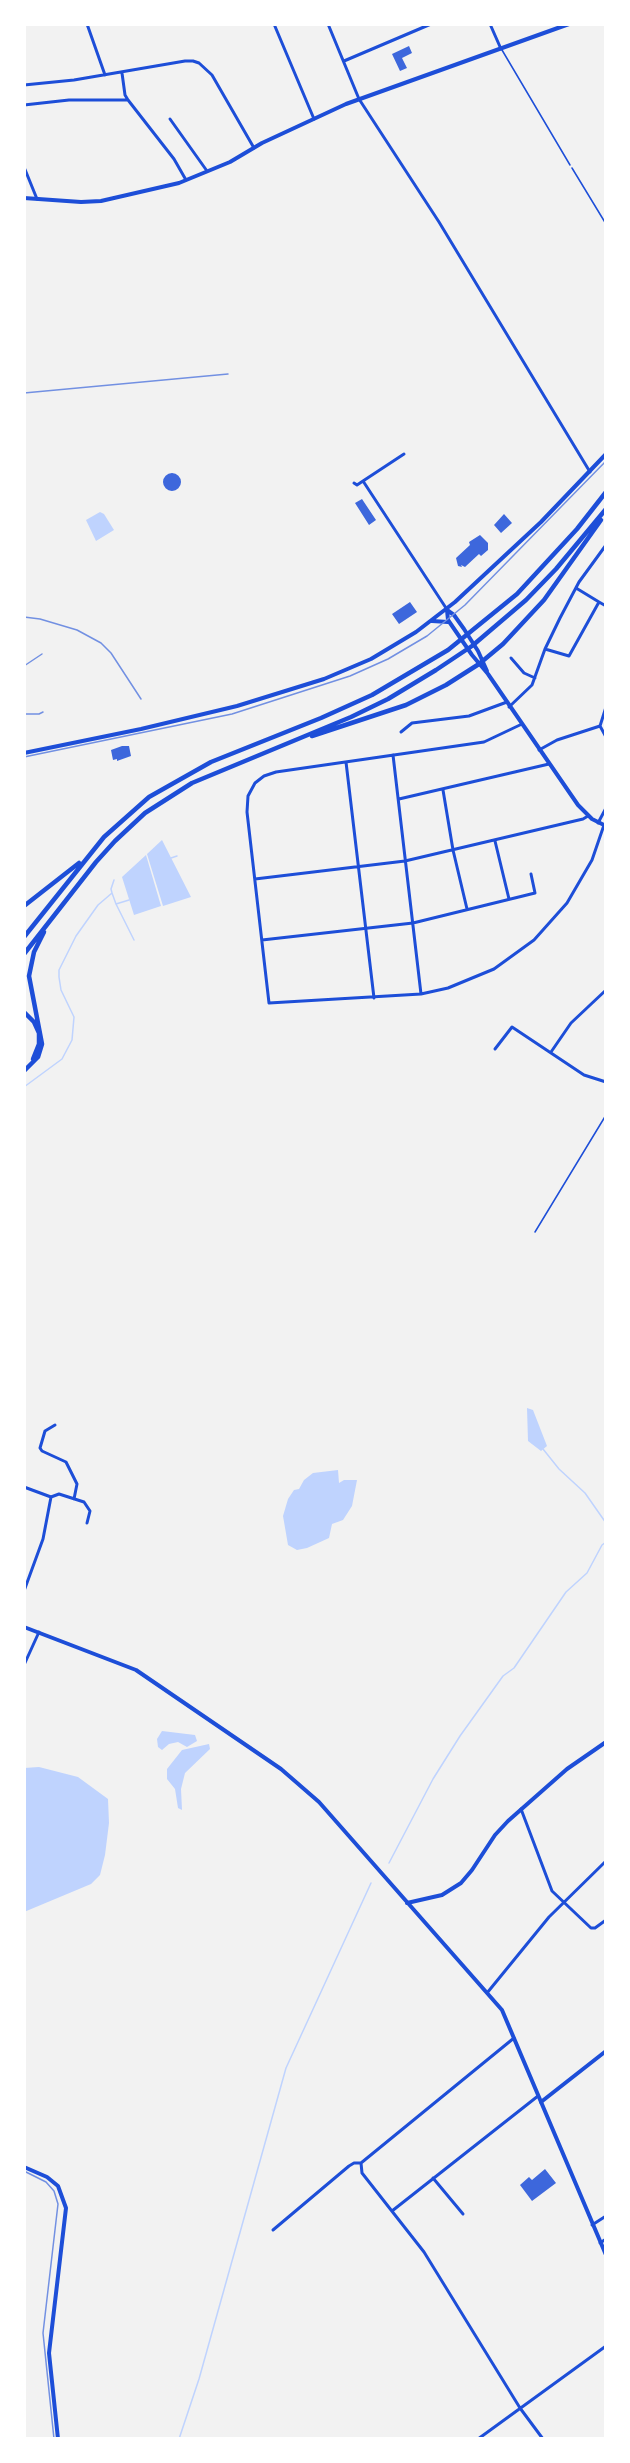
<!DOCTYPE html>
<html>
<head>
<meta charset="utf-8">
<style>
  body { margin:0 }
  #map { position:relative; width:630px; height:2463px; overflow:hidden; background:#f2f2f2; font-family:Figtree,sans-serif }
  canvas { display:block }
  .frame { position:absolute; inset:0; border:26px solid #fff; pointer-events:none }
</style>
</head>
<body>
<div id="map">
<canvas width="630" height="2463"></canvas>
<div class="frame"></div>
</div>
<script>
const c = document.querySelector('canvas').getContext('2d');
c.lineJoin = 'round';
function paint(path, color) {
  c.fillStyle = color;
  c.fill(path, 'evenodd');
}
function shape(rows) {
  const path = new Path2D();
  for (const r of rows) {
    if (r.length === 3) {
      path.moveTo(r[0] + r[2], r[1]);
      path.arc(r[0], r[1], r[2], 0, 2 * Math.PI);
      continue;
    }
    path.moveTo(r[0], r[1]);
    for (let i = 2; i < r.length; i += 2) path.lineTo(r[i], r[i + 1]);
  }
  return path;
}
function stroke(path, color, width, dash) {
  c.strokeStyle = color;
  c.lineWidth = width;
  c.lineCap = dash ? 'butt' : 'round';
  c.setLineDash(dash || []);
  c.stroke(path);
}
const water = shape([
  [100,512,104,514,114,530,96,541,86,520],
  [162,840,191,897,163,906,147,854],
  [146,855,161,906,134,915,122,877],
  [527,1408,533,1410,547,1446,541,1451,528,1441],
  [338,1470,339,1483,344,1480,357,1480,352,1506,343,1520,332,1524,329,1538,307,1548,297,1550,288,1545,283,1516,288,1499,294,1490,299,1489,304,1480,313,1473],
  [162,1731,195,1735,197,1741,187,1747,178,1742,169,1744,162,1750,158,1747,157,1739],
  [209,1744,210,1749,185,1773,181,1789,182,1810,178,1808,175,1789,167,1779,167,1769,182,1750],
  [39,1767,78,1777,108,1799,109,1823,105,1855,100,1875,91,1884,24,1912,24,1768]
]);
const stream = shape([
  [171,858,177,856],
  [112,893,111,889,114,880],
  [116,904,134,940],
  [24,1087,62,1059,72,1040,74,1017,61,990,59,977,59,970,76,936,98,905,112,893,116,904,129,900],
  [543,1449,559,1469,585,1493,606,1523],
  [389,1863,433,1779,460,1736,503,1676,514,1668,566,1592,587,1573,602,1545,606,1542],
  [179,2439,199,2379,286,2068,371,1883]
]);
const building = shape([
  [409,46,412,53,402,58,407,68,400,71,392,54],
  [172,482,9],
  [362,499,376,520,369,525,355,503],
  [504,514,512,523,501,533,494,525],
  [480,535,488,543,488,550,481,556,479,554,465,567,461,565,462,567,458,566,456,558,470,545,469,542],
  [410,602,417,612,399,624,392,614],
  [122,746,129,746,131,756,117,761,117,759,113,760,111,750],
  [545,2169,556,2183,532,2201,520,2185,529,2177,532,2180]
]);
const path = shape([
  [572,168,606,224],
  [535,1232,606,1115]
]);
const service = shape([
  [502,50,570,165]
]);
const minor = shape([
  [87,24,105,75],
  [274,24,314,119],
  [328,24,359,99,439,222,590,472],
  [490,24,501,49],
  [344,61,431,24],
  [122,73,125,95,128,100,174,159,186,180],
  [24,85,74,80,185,61,193,61,199,63,212,75,254,148],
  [24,105,69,100,128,100],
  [170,119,207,171],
  [24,167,37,199],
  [363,481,404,454],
  [354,483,357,485,363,481,446,608],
  [599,602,606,606],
  [545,649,569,656,599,602,576,588],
  [511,658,524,673,535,678],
  [509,707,532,685,545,649,560,618,579,582,606,545],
  [606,707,600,726,606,737],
  [522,724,484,742,276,772,264,776,255,783,248,796,247,812,269,1003,421,994,448,988,494,969,534,940,567,903,592,860,604,825],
  [401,732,412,723,469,716,507,702],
  [539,750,557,740,600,726],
  [393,755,421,994],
  [346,762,374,998],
  [443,790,453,850,467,909],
  [399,799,549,764],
  [598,823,606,808],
  [495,841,509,899],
  [255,879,405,861,583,819,588,816],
  [262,940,413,923,535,893,531,874],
  [495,1049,512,1027,584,1075,606,1082],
  [551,1052,571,1023,606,990],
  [55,1425,45,1431,40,1448,42,1451,66,1462,77,1484,74,1499],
  [24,1487,51,1497,59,1494,84,1502,90,1511,87,1523],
  [24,1591,43,1539,51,1497],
  [24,1665,39,1632],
  [521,1809,552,1891,591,1928,595,1928,606,1920],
  [487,1993,549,1917,606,1861],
  [361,2163,362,2173,424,2252,520,2408,543,2439],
  [433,2178,463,2214],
  [392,2211,538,2096],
  [592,2225,606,2216],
  [273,2230,349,2166,354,2163,361,2163,514,2038],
  [600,2243,606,2239],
  [478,2439,606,2346]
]);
const tertiary = shape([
  [24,198,81,202,101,201,179,183,230,162,262,143,346,104,569,24],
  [447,610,448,620,472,655,488,674,578,805,592,819,606,826],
  [447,610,454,615,464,629,478,651,487,671],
  [432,621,448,622],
  [24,753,141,729,237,706,324,679,371,659,416,632,455,602,541,522,606,454],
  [407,1903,442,1895,461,1883,472,1870,495,1835,508,1821,567,1769,606,1742],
  [541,2102,606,2051]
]);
const secondary = shape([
  [24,1627,136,1670,281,1769,319,1802,502,2010,606,2255],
  [24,2167,47,2177,58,2186,66,2208,49,2353,58,2439]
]);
const primary = shape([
  [312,736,406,705,446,685,479,664,503,644,544,600,601,520],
  [24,906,79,863],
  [24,937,104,837,149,797,211,762,321,718,372,695,448,650,517,594,577,529,606,492],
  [24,954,96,862,115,841,145,813,192,783,351,717,388,699,436,670,472,646,526,600,556,569,606,509],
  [24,1012,34,1022,39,1033,39,1044,33,1059],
  [24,1071,38,1057,42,1044,29,976,34,952,44,932]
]);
const tram = shape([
  [24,757,232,714,350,676,388,659,427,636,465,605,606,461],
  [24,2171,46,2182,54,2191,58,2204,43,2333,54,2439]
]);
const rail = shape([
  [24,393,228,374],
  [24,617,40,619,77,630,101,643,111,653,141,699],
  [24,666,42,654],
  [24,714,39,714,43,712]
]);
paint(water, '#bfd3fe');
stroke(stream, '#bfd3fe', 1.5);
paint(building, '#3d67dc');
stroke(path, '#1d4ed8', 1.5);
stroke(service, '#1d4ed8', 1.5);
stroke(minor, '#1d4ed8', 3);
stroke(tertiary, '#1d4ed8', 4);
stroke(secondary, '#1d4ed8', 4);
stroke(primary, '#1d4ed8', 4.5);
stroke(tram, '#7290e2', 1.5);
stroke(rail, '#7290e2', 1.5);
</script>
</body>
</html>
